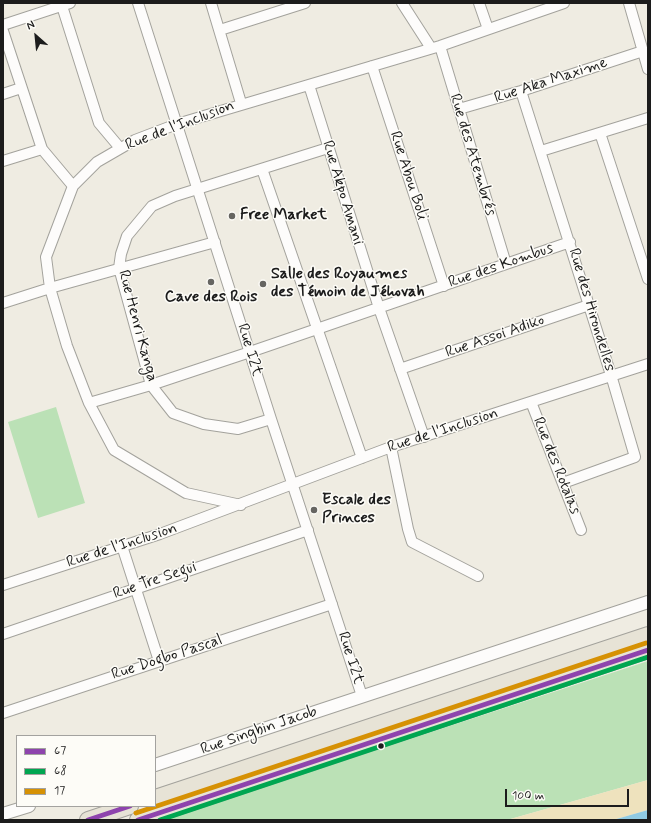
<!DOCTYPE html>
<html>
<head>
<meta charset="utf-8">
<style>
  body { margin:0 }
  #map { position:relative; width:651px; height:823px; overflow:hidden; background:#efece2; font-family:Mynerve,sans-serif }
  canvas { display:block }
  .frame { position:absolute; inset:0; border:4px solid #1c1c1c; pointer-events:none }
  .legend { position:absolute; left:16px; top:735px; width:140px; height:72px; box-sizing:border-box; background:#fdfcf7; border:1px solid #a3a29f; margin:0; padding:5px 7px; list-style:none; font-size:12px; color:#1c1c1c }
  .legend li { display:flex; align-items:center; gap:8px; height:20px }
  .legend b { width:20px; border:1px solid #a3a29f }
  .north { position:absolute; left:16px; top:16px; width:40px; height:40px; -webkit-text-stroke:3px #fdfcf7; paint-order:stroke; rotate:333deg; font-size:11px; font-weight:700; line-height:16px; text-align:center; color:#1c1c1c }
  .north::after { content:''; display:block; margin:auto; width:14px; height:18px; background:#1c1c1c; clip-path:polygon(50% 0,100% 100%,50% 72%,0 100%) }
  .scale { position:absolute; left:505px; top:789px; width:124px; height:18px; box-sizing:border-box; border:2px solid #1c1c1c; border-top:0; padding-left:5px; font-size:12px; line-height:14px; white-space:nowrap; color:#1c1c1c; -webkit-text-stroke:3px #fdfcf7; paint-order:stroke }
</style>
</head>
<body>
<div id="map">
<canvas width="651" height="823"></canvas>
<div class="frame"></div>
<ul class="legend">
<li><b style="height:5px;background:#8e44ad"></b>67</li>
<li><b style="height:5px;background:#00a651"></b>68</li>
<li><b style="height:5px;background:#d69104"></b>17</li>
</ul>
<div class="north">N</div>
<div class="scale">100 m</div>
</div>
<script>
const c = document.querySelector('canvas').getContext('2d');
c.lineJoin = 'round';
function paint(path, color) {
  c.fillStyle = color;
  c.fill(path, 'evenodd');
}
function shape(rows) {
  const path = new Path2D();
  for (const r of rows) {
    path.moveTo(r[0], r[1]);
    for (let i = 2; i < r.length; i += 2) path.lineTo(r[i], r[i + 1]);
  }
  return path;
}
function stroke(path, color, width, dash) {
  c.strokeStyle = color;
  c.lineWidth = width;
  c.lineCap = dash ? 'butt' : 'round';
  c.setLineDash(dash || []);
  c.stroke(path);
}
function write(font, color, halo, rows, align = 'center') {
  c.font = font + ' Mynerve,sans-serif';
  c.lineWidth = 3;
  c.setLineDash([]);
  c.textBaseline = 'middle';
  c.strokeStyle = halo;
  c.fillStyle = color;
  for (const [text, x, y, turn = 0] of rows) {
    c.save();
    c.translate(x, y);
    c.rotate((+turn || 0) * Math.PI / 180);
    c.textAlign = isNaN(turn) ? turn : align;
    if (halo) c.strokeText(text, 0, 0);
    c.fillText(text, 0, 0);
    c.restore();
  }
}
const green = shape([
  [56,407,85,503,38,518,8,422],
  [648,661,648,780,507,820,163,820]
]);
const sand = shape([
  [648,780,648,810,613,820,507,820]
]);
const water = shape([
  [648,810,648,820,613,820]
]);
const minor = shape([
  [138,3,271,419,362,696],
  [211,3,241,103],
  [402,3,431,48],
  [479,3,488,29],
  [629,3,648,69],
  [62,6,99,123,120,148],
  [3,25,70,3],
  [220,30,305,3],
  [3,31,42,149,73,186],
  [440,46,506,264],
  [372,66,444,286],
  [309,85,379,308,424,437],
  [521,91,611,375,635,457,563,483],
  [3,94,21,88],
  [459,109,521,91,643,51],
  [600,133,648,279],
  [541,151,648,118],
  [3,161,42,149],
  [262,169,362,458],
  [3,303,50,288,215,242],
  [400,369,589,305],
  [531,402,581,530],
  [89,403,151,385,250,352,570,242],
  [271,419,238,429,204,424,173,413,151,385,119,268,121,254,127,236,152,206,175,196,328,148],
  [391,447,408,529,412,542,478,576],
  [241,505,186,493,114,450,89,403,67,346,50,288,46,257,73,186,97,162,135,140,177,124,440,46,564,3],
  [122,546,159,661],
  [3,585,160,534,391,447,648,364],
  [3,634,308,530],
  [3,713,332,604]
]);
const tertiary = shape([
  [155,765,648,602],
  [3,814,29,806]
]);
const trunk = shape([
  [155,798,648,635],
  [88,820,130,806],
  [138,820,648,650]
]);
const bus1 = shape([
  [88,820,130,806],
  [138,820,648,650]
]);
const bus2 = shape([
  [160,820,648,657]
]);
const bus3 = shape([
  [136,813,646,643]
]);
const markers = [
  [232,216,4,"#666561"],
  [211,282,4,"#666561"],
  [263,284,4,"#666561"],
  [314,510,4,"#666561"],
  [381,746,3.5,"#1c1c1c"]
];
const streetNames = [
  ["Rue Aka Maxime",551,81,-18],
  ["Rue de l'Inclusion",180,126,-21],
  ["Rue des Atembrés",472,155,73],
  ["Rue Abou Boli",408,176,72],
  ["Rue Akpo Amani",342,193,73],
  ["Rue des Kombus",501,266,-19],
  ["Rue des Hirondelles",591,310,73],
  ["Rue Henri Kanga",137,326,75],
  ["Rue Assoi Adiko",495,337,-19],
  ["Rue I2t",249,350,73],
  ["Rue de l'Inclusion",443,431,-18],
  ["Rue des Rotalas",556,466,68],
  ["Rue de l'Inclusion",122,546,-18],
  ["Rue Tre Segui",155,581,-19],
  ["Rue Dogbo Pascal",167,658,-18],
  ["Rue I2t",350,658,72],
  ["Rue Singbin Jacob",259,731,-19]
];
const poiNames = [
  ["Free Market",240,216],
  ["Salle des Royaumes",271,275],
  ["des Témoin de Jéhovah",271,293],
  ["Cave des Rois",211,298,"center"],
  ["Escale des",322,501],
  ["Princes",322,519]
];
paint(green, '#bbe1b6');
paint(sand, '#eee2bd');
paint(water, '#90cae3');
stroke(minor, '#a3a29c', 12);
stroke(tertiary, '#a3a29c', 14);
stroke(trunk, '#a3a29c', 18);
stroke(minor, '#fdfcfb', 10);
stroke(tertiary, '#fdfcfb', 12);
stroke(trunk, '#e7e3d6', 16);
stroke(bus1, '#8e44ad', 5);
stroke(bus2, '#00a651', 5);
stroke(bus3, '#d69104', 5);
for (const [x, y, r, color] of markers) {
  const dot = new Path2D();
  dot.arc(x, y, r, 0, 2 * Math.PI);
  c.fillStyle = color;
  c.fill(dot);
  stroke(dot, '#fdfcf7', 1.5);
}
write('16px', '#1c1c1c', '#fdfcf7', streetNames);
write('bold 16px', '#1c1c1c', '#fdfcf7', poiNames, 'left');
</script>
</body>
</html>
